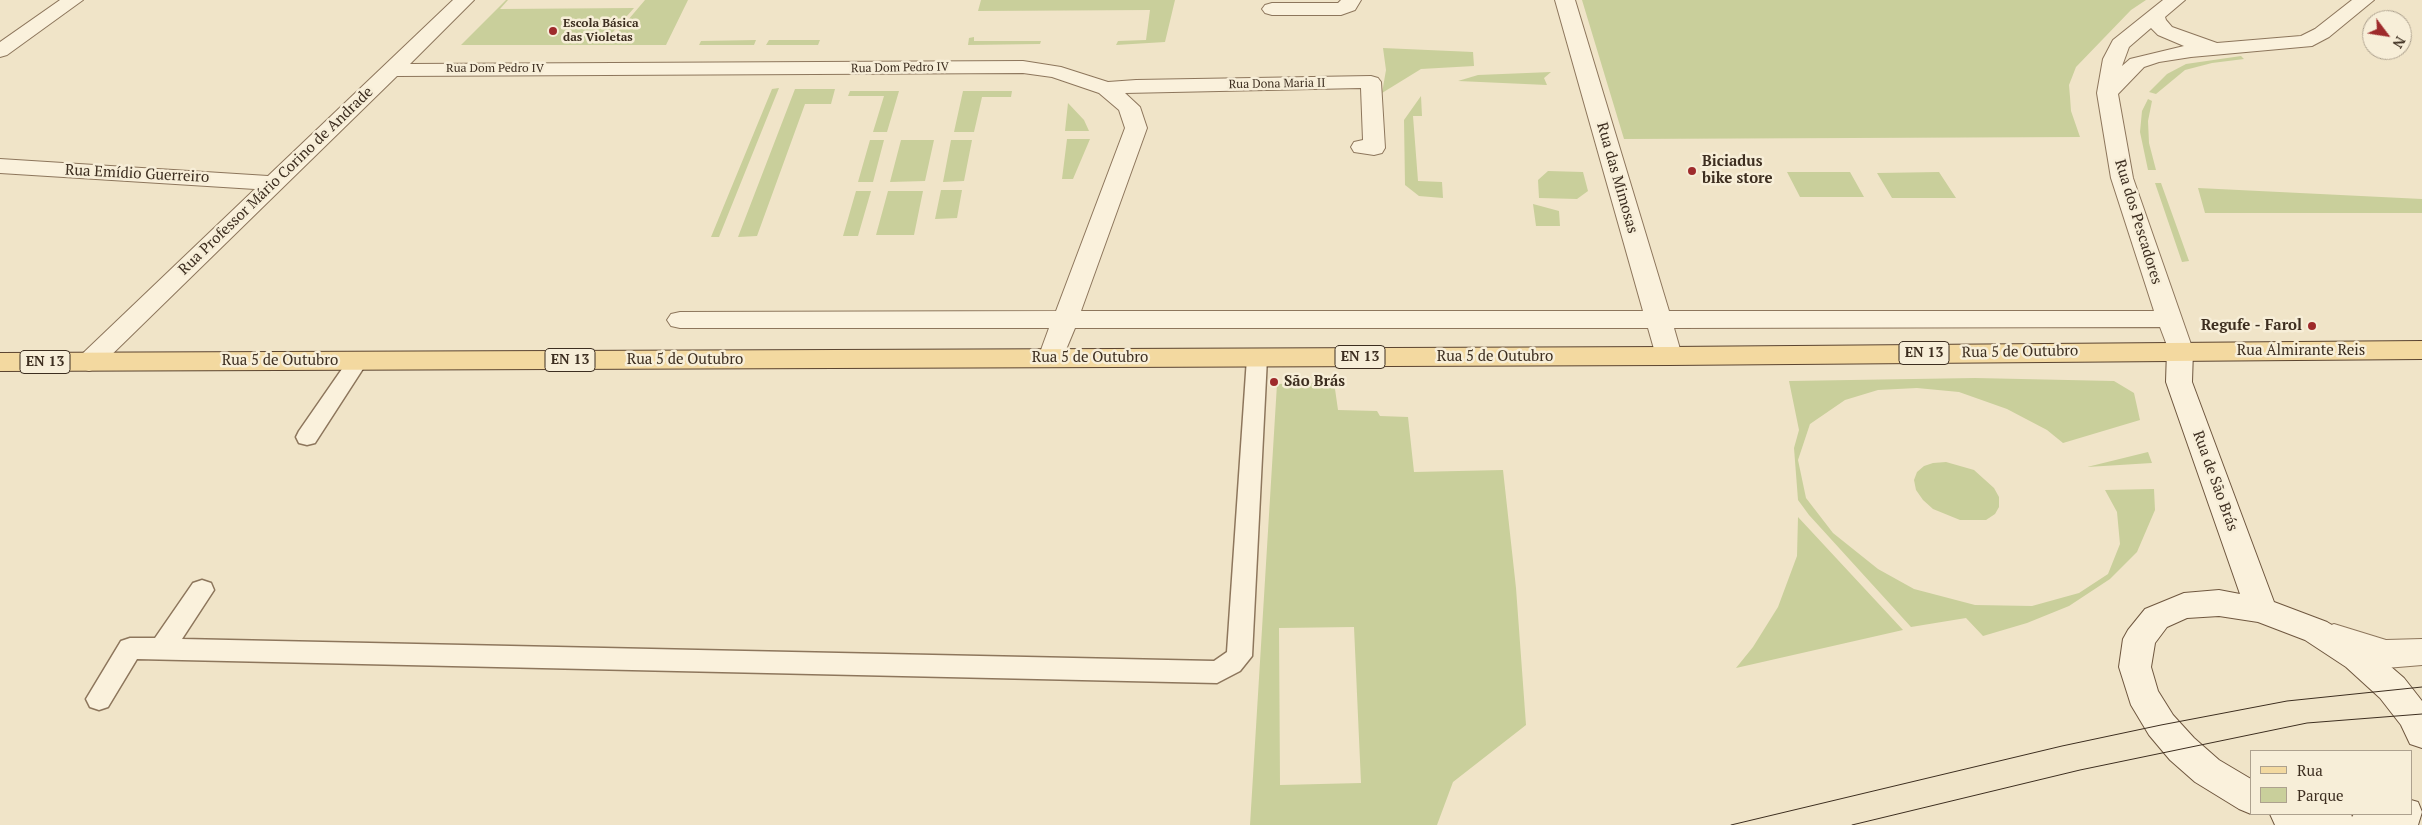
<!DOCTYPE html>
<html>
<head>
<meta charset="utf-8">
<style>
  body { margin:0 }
  #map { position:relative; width:2422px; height:825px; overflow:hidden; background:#f0e4c8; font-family:"PT Serif",serif }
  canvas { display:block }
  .legend { position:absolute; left:2250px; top:750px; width:162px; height:65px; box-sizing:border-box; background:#f7eed8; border:1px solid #ada18e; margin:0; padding:6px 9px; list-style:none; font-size:15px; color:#3d2e20 }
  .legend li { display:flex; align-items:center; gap:10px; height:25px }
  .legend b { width:25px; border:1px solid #ada18e }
  .north { position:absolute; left:2362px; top:10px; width:50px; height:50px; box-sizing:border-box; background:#f7eed8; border:1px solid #ada18e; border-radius:50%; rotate:121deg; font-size:14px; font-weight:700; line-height:20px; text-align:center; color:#3d2e20 }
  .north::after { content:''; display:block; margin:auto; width:18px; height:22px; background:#9e2a2b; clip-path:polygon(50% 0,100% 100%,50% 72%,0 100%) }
</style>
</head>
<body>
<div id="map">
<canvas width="2422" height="825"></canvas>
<ul class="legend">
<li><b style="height:6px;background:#f3d9a0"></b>Rua</li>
<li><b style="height:14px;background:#c9cf9b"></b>Parque</li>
</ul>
<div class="north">N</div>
</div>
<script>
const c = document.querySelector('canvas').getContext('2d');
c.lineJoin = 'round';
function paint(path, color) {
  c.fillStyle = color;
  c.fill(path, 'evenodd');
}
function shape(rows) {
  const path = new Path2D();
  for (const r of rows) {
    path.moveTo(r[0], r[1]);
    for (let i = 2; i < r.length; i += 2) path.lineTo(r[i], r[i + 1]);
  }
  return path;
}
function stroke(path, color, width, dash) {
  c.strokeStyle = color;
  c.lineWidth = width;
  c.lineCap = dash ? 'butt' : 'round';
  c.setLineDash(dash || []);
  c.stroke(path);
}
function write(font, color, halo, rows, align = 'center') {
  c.font = font + ' "PT Serif",serif';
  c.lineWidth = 5;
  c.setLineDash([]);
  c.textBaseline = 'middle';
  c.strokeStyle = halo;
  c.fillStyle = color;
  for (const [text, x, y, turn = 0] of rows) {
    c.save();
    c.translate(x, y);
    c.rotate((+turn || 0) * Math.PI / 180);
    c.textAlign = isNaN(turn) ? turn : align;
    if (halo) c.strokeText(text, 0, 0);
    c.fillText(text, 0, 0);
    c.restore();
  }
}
const green = shape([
  [506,0,508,0,500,9,634,8,605,41,611,40,645,0,688,0,666,45,461,45],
  [981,0,1175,0,1165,42,1116,45,1118,41,1146,40,1150,10,978,11],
  [1582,0,2146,0,2131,10,2076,67,2069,85,2070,97,2071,111,2080,137,1624,139],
  [974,37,974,41,1041,41,1040,44,968,45,969,38],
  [756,40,754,45,699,45,701,41],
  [769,40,820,40,818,45,766,45],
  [1383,48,1473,52,1474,66,1421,69,1382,93,1386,70],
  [2241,56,2244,59,2212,63,2185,70,2156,94,2149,92,2167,74,2186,64],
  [1551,72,1544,78,1547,85,1458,81,1478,75],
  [779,88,719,237,711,237,772,89],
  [795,89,835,89,831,104,805,104,757,236,738,237],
  [850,91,899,91,887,132,873,132,884,96,848,96],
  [963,91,1012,91,1011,97,982,97,974,132,954,132],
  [1421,96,1422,116,1413,116,1418,181,1442,182,1443,198,1419,196,1405,185,1404,120],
  [2148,99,2152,101,2148,121,2149,143,2156,170,2148,170,2140,132,2142,111],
  [1068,103,1084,120,1089,131,1065,131],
  [1067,139,1090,139,1073,179,1062,179],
  [870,140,884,140,873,182,858,182],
  [901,140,934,140,925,181,890,182],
  [951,140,972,140,964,181,943,182],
  [1548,171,1583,172,1588,191,1577,199,1539,198,1538,180],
  [1787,172,1850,172,1864,197,1800,197],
  [1939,172,1956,198,1892,198,1877,173],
  [2155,183,2161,183,2189,261,2182,262],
  [2198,188,2422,199,2422,213,2205,213],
  [941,190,962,190,957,218,935,219],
  [856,191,871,191,858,236,843,236],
  [888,191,923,191,914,235,876,235],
  [1533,204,1559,211,1560,226,1536,226],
  [1975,378,2114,381,2134,393,2140,420,2063,443,2047,430,2007,409,1959,392,1917,388,1878,390,1845,400,1810,424,1798,460,1806,498,1833,533,1878,569,1914,589,1975,605,2032,606,2079,593,2108,574,2120,544,2117,512,2105,490,2154,489,2155,510,2137,552,2110,579,2069,606,2027,623,1983,636,1966,618,1911,627,1809,515,1798,500,1794,448,1799,430,1789,381],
  [1334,382,1338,410,1377,411,1380,416,1408,417,1414,472,1503,470,1516,588,1526,725,1453,782,1437,825,1250,825,1277,384],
  [1354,627,1361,783,1280,785,1279,628],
  [2148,452,2152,463,2087,467],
  [1946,462,1974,470,1994,488,1999,497,1999,507,1995,514,1986,520,1960,520,1933,509,1923,500,1916,490,1914,480,1917,472,1924,466,1933,463],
  [1798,517,1903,630,1736,668,1753,647,1778,607,1797,556]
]);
const lane = shape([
  [1257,351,1264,353,1267,358,1252,656,1240,671,1217,683,137,659,108,707,99,710,90,707,86,699,121,641,130,638,155,638,193,583,202,580,211,583,214,590,182,639,1214,661,1227,652,1247,358,1250,353,1257,351],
  [358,354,365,356,368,361,315,443,307,445,299,443,296,437,299,431,351,356,358,354]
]);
const street = shape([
  [60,0,83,0,7,55,0,57,0,42,60,0],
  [453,0,474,0,410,64,1023,61,1061,67,1108,82,1136,80,1371,76,1378,78,1381,82,1385,148,1382,153,1374,155,1354,152,1351,147,1354,142,1363,140,1361,88,1125,93,1140,107,1147,128,1081,311,1643,311,1555,0,1575,0,1669,311,2154,311,2111,178,2097,93,2103,59,2113,40,2163,0,2185,0,2165,17,2166,20,2172,27,2217,43,2301,36,2315,29,2352,0,2374,0,2329,37,2312,46,2191,57,2159,62,2144,67,2118,94,2133,178,2193,350,2189,356,2180,359,2171,356,2160,327,1674,328,1682,356,1678,362,1669,365,1660,362,1656,356,1648,328,1075,328,1060,364,1051,367,1042,364,1038,358,1049,328,680,328,671,326,667,320,671,314,680,312,1056,311,1125,128,1119,110,1099,93,1052,77,1023,73,397,76,98,368,89,371,80,368,76,362,80,356,255,189,0,173,0,159,268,176,453,0],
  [2151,28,2158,35,2184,46,2130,59,2122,66,2129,47,2151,28],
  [1341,0,1361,0,1355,10,1341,15,1272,15,1265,13,1262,9,1265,5,1272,3,1338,3,1341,0],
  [2334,624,2386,640,2422,639,2422,665,2386,668,2323,646,2318,637,2323,628,2334,624]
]);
const secondary = shape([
  [2180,341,2189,344,2193,350,2192,382,2274,602,2327,622,2368,647,2404,678,2422,701,2422,748,2410,744,2401,725,2380,698,2346,667,2305,640,2258,622,2219,616,2187,618,2167,627,2155,643,2151,667,2158,691,2173,715,2194,738,2219,760,2251,779,2251,814,2239,809,2195,782,2170,760,2149,735,2131,705,2119,667,2123,639,2128,630,2145,609,2184,593,2219,590,2240,594,2166,382,2167,350,2171,344,2180,341],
  [2411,800,2418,802,2422,812,2418,825,2275,825,2270,814,2351,814,2352,817,2354,814,2411,814,2411,800]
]);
const primary = shape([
  [2422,341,2422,359,1669,365,0,371,0,353,1669,347,2422,341]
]);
const tram = shape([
  [1731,825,2062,746,2161,725,2287,701,2422,687],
  [1852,825,2080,770,2307,723,2422,714]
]);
const markers = [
  [553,31,5,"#9e2a2b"],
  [1692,171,5,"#9e2a2b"],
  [2312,326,5,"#9e2a2b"],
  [1274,382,5,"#9e2a2b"]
];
const farPoinames = [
  ["Escola Básica",563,24],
  ["das Violetas",563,38]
];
const farStreetnames = [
  ["Rua Dom Pedro IV",900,68,-1],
  ["Rua Dom Pedro IV",495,69],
  ["Rua Dona Maria II",1277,84,-1]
];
const shields = [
  [1924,353,50],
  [1360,357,50],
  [570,360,50],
  [45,362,50]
];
const shieldNames = [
  ["EN 13",1924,353],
  ["EN 13",1360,357],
  ["EN 13",570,360],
  ["EN 13",45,362]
];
const poiNames = [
  ["Biciadus",1702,162],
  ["bike store",1702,179],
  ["Regufe - Farol",2302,326,"right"],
  ["São Brás",1284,382]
];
const streetNames = [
  ["Rua Emídio Guerreiro",137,174,3],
  ["Rua das Mimosas",1617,178,74],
  ["Rua Professor Mário Corino de Andrade",276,181,-44],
  ["Rua dos Pescadores",2138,222,73],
  ["Rua Almirante Reis",2301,351],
  ["Rua 5 de Outubro",2020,352,-1],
  ["Rua 5 de Outubro",1495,357],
  ["Rua 5 de Outubro",1090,358],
  ["Rua 5 de Outubro",685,360],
  ["Rua 5 de Outubro",280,361],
  ["Rua de São Brás",2215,481,70]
];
paint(green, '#c9cf9b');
stroke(lane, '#8d765c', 3);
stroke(street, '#8d765c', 2);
stroke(secondary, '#6f573f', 2);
stroke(primary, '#5b4430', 2);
paint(lane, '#faf1dc');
paint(street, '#faf1dc');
paint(secondary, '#faf1dc');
paint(primary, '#f3d9a0');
stroke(tram, '#3d2e20', 1);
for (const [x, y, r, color] of markers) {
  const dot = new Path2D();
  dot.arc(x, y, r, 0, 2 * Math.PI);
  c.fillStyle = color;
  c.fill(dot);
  stroke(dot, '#f7eed8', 2);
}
write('bold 12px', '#3d2e20', '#f7eed8', farPoinames, 'left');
write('12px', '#3d2e20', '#f7eed8', farStreetnames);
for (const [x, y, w] of shields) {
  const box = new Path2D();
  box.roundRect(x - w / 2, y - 11.5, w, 23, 4);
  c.fillStyle = '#f7eed8';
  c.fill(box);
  stroke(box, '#3d2e20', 1);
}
write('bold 14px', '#3d2e20', null, shieldNames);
write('bold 15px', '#3d2e20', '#f7eed8', poiNames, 'left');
write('15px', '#3d2e20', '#f7eed8', streetNames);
</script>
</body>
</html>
